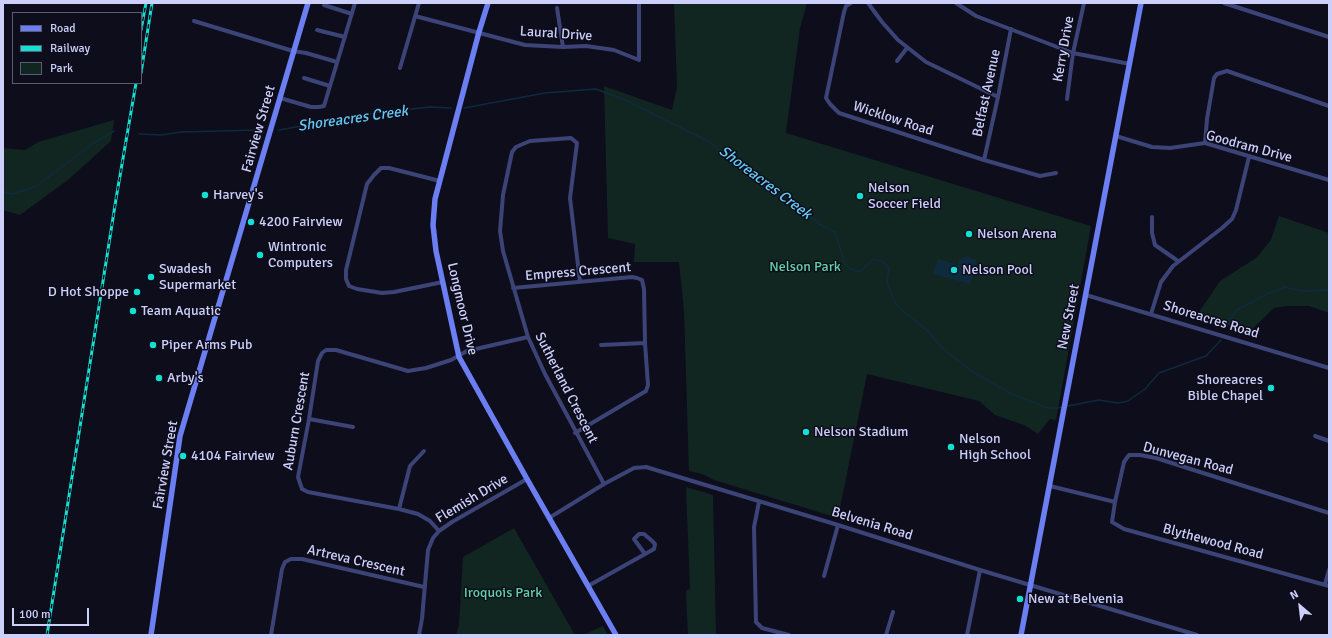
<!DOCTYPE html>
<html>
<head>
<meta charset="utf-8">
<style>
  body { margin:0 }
  #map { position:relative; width:1332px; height:638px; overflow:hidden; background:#0d0d1c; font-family:Signika,sans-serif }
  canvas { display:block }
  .frame { position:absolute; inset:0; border:4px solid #cdcffb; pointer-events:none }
  .legend { position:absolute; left:12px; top:12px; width:130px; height:72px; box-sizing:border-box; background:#0d0d1c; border:1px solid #5a5b75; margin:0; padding:5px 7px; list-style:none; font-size:12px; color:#cdcffb }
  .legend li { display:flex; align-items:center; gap:8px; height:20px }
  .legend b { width:20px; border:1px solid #5a5b75 }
  .north { position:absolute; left:1280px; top:586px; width:40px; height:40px; -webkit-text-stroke:3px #0d0d1c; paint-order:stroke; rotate:332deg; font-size:11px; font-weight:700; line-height:16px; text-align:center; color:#cdcffb }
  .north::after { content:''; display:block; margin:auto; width:14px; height:18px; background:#cdcffb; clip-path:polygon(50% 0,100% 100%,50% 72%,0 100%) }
  .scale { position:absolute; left:12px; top:608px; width:77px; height:18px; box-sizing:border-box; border:2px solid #cdcffb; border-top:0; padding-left:5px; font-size:12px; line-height:14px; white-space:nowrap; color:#cdcffb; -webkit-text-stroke:3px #0d0d1c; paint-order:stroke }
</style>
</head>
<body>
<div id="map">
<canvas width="1332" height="638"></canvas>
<div class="frame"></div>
<ul class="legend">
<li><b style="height:5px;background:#6c7ff2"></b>Road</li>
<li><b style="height:5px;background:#14e0d2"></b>Railway</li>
<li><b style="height:11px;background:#112621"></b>Park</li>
</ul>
<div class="north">N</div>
<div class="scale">100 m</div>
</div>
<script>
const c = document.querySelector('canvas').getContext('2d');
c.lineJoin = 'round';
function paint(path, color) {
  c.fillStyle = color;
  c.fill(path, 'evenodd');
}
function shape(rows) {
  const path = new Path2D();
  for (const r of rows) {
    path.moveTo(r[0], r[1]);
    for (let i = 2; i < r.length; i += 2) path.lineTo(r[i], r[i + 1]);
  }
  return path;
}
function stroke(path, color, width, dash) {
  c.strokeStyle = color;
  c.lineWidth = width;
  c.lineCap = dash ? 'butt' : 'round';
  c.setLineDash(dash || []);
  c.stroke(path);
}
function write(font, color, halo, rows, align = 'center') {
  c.font = font + ' Signika,sans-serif';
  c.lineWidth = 3;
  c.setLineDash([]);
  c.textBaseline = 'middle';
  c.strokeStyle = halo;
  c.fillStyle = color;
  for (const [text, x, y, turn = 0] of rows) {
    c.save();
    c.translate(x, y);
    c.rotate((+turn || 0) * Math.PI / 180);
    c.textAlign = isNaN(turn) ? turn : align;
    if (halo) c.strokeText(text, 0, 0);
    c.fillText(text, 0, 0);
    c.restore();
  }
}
const green = shape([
  [674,3,807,3,800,28,786,133,1091,226,1056,420,1050,419,1038,434,1024,425,995,415,979,401,867,374,838,518,714,480,702,474,689,471,684,311,679,262,634,262,635,244,608,238,604,86,672,110,677,87],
  [114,120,111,141,68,180,20,215,3,210,3,148,25,150,38,142],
  [1279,216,1329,233,1329,313,1309,306,1288,306,1274,308,1248,333,1197,315,1220,281,1256,258,1271,240],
  [686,487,713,495,716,635,688,635,686,593,687,590,690,589],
  [514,528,575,635,456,635,459,625,463,557],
  [603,626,608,635,583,635]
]);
const water = shape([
  [966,256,976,260,976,263,970,284,933,274,938,259,959,265,959,260]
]);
const stream = shape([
  [464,108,545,93,596,89,625,100,708,141,793,208,815,220,819,224,835,232,845,264,850,269,859,272,874,259,883,262,889,268,887,282,892,296,898,307,928,331,942,348,973,372,1010,393,1047,408,1057,408,1099,400,1118,403,1128,401,1145,389,1159,373,1206,356,1221,340],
  [279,130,379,112,431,107,451,108],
  [139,134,161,135,181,132,258,130],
  [3,191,11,194,35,187,92,144,114,131],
  [1227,324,1237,310,1269,293,1285,287,1301,291,1329,290]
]);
const street = shape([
  [851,3,846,6,844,12,826,98,830,104,839,113,984,160,1040,176,1056,173],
  [868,3,882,22,898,40,926,62,998,97],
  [956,3,976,16,1073,53,1130,64],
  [1224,3,1329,37],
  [324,5,352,14],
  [557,8,563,47],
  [415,16,525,45,563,47,586,46,614,50,639,60,639,3],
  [194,21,293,51,306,53,337,62],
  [317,30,345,37],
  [897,61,907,48],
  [400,68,419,3],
  [304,78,330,86],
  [280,98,311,107,319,107,324,106,355,3],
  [1067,99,1073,53,1084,3],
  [1116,136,1152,147,1170,148,1205,143,1329,180],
  [1205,143,1207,119,1214,78,1217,74,1227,71,1329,106],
  [984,160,998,97,1011,29],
  [440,181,389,168,381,168,374,175,367,184,346,270,346,279,349,286,357,289,382,293,394,292,443,282],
  [1152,217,1152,233,1155,245,1178,261],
  [580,282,570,198,577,143,571,138,530,141,516,147,512,152,503,195,500,231,503,251,528,337,545,374,604,484],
  [513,288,632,277,637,278,642,280,644,289,645,343,648,385,646,391,575,433],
  [1086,295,1329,368],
  [1151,314,1161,282,1173,266,1222,228,1232,219,1236,210,1249,157],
  [601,345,645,343],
  [309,419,353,427],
  [1315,436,1329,441],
  [1050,486,1115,502],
  [759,502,754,527,756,622,762,628,789,635],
  [399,509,410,466,424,451],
  [1329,513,1156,458,1140,455,1129,455,1124,462,1115,502,1112,522,1124,529,1329,586],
  [549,518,604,484,634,468,646,467,838,525,980,570,1197,635],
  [439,531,430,521,418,514,399,509,308,492,302,489,298,477,309,419,318,361,322,353,326,350,336,350,408,371,426,368,451,360,467,351,528,337],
  [824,576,838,525],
  [1325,584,1329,570],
  [588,586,654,549,655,544,651,540,644,534,639,534,634,539,645,554],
  [271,635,282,569,285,562,291,559,302,559,424,587],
  [419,635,422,619,428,550,433,538,439,531,452,522,527,479],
  [886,635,893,612],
  [967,635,980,570]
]);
const secondary = shape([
  [488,3,479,32,435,199,433,225,436,251,459,357,527,479,616,635],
  [151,635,180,436,308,3],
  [1021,635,1141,3]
]);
const rail = shape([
  [141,30,146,3],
  [141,73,152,3],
  [47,635,116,199,136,83]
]);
const markers = [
  [205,195,4,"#14e0d2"],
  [860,196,4,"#14e0d2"],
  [251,222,4,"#14e0d2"],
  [969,234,4,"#14e0d2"],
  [260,255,4,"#14e0d2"],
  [954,270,4,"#14e0d2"],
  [151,277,4,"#14e0d2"],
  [137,292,4,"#14e0d2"],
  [133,311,4,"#14e0d2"],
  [153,345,4,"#14e0d2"],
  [159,378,4,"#14e0d2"],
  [1271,388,4,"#14e0d2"],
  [806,432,4,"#14e0d2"],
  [951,447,4,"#14e0d2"],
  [183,456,4,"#14e0d2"],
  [1020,599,4,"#14e0d2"]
];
const streetNames = [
  ["Laural Drive",556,34,4],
  ["Kerry Drive",1064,49,-80],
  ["Belfast Avenue",987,93,-78],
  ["Wicklow Road",893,119,18],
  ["Fairview Street",259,129,-74],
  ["Goodram Drive",1249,147,15],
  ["Empress Crescent",578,272,-5],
  ["Longmoor Drive",462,309,77],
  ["New Street",1069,317,-79],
  ["Shoreacres Road",1211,320,17],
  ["Sutherland Crescent",566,388,63],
  ["Auburn Crescent",297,421,-80],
  ["Dunvegan Road",1188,459,15],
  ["Fairview Street",166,465,-80],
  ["Flemish Drive",472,499,-31],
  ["Belvenia Road",872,524,17],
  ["Blythewood Road",1213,542,15],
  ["Artreva Crescent",356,561,13]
];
const poiNames = [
  ["Nelson",868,188],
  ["Soccer Field",868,204],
  ["Harvey's",213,195],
  ["4200 Fairview",259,222],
  ["Nelson Arena",977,234],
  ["Wintronic",268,247],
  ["Computers",268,263],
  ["Swadesh",159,269],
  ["Supermarket",159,285],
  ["Nelson Pool",962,270],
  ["D Hot Shoppe",129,292,"right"],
  ["Team Aquatic",141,311],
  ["Piper Arms Pub",161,345],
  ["Arby's",167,378],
  ["Shoreacres",1263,380,"right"],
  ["Bible Chapel",1263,396,"right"],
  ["Nelson Stadium",814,432],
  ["Nelson",959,439],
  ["High School",959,455],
  ["4104 Fairview",191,456],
  ["New at Belvenia",1028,599]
];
const parkNames = [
  ["Nelson Park",805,267],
  ["Iroquois Park",503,593]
];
const waterNames = [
  ["Shoreacres Creek",353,119,-8],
  ["Shoreacres Creek",765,183,37]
];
paint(green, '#112621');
paint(water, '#102a3d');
stroke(stream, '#102a3d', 1.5);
stroke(street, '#3c4477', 4);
stroke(secondary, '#6c7ff2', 5.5);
stroke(rail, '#14e0d2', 3);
stroke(rail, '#0d0d1c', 1.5, [4.5]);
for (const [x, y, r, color] of markers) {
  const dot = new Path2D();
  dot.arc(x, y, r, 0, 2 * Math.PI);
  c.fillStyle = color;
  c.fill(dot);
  stroke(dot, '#0d0d1c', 1.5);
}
write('14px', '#cdcffb', '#0d0d1c', streetNames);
write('14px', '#cdcffb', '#0d0d1c', poiNames, 'left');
write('14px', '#60d3a3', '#0d0d1c', parkNames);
write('italic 15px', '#64c8f1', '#0d0d1c', waterNames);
</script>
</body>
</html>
